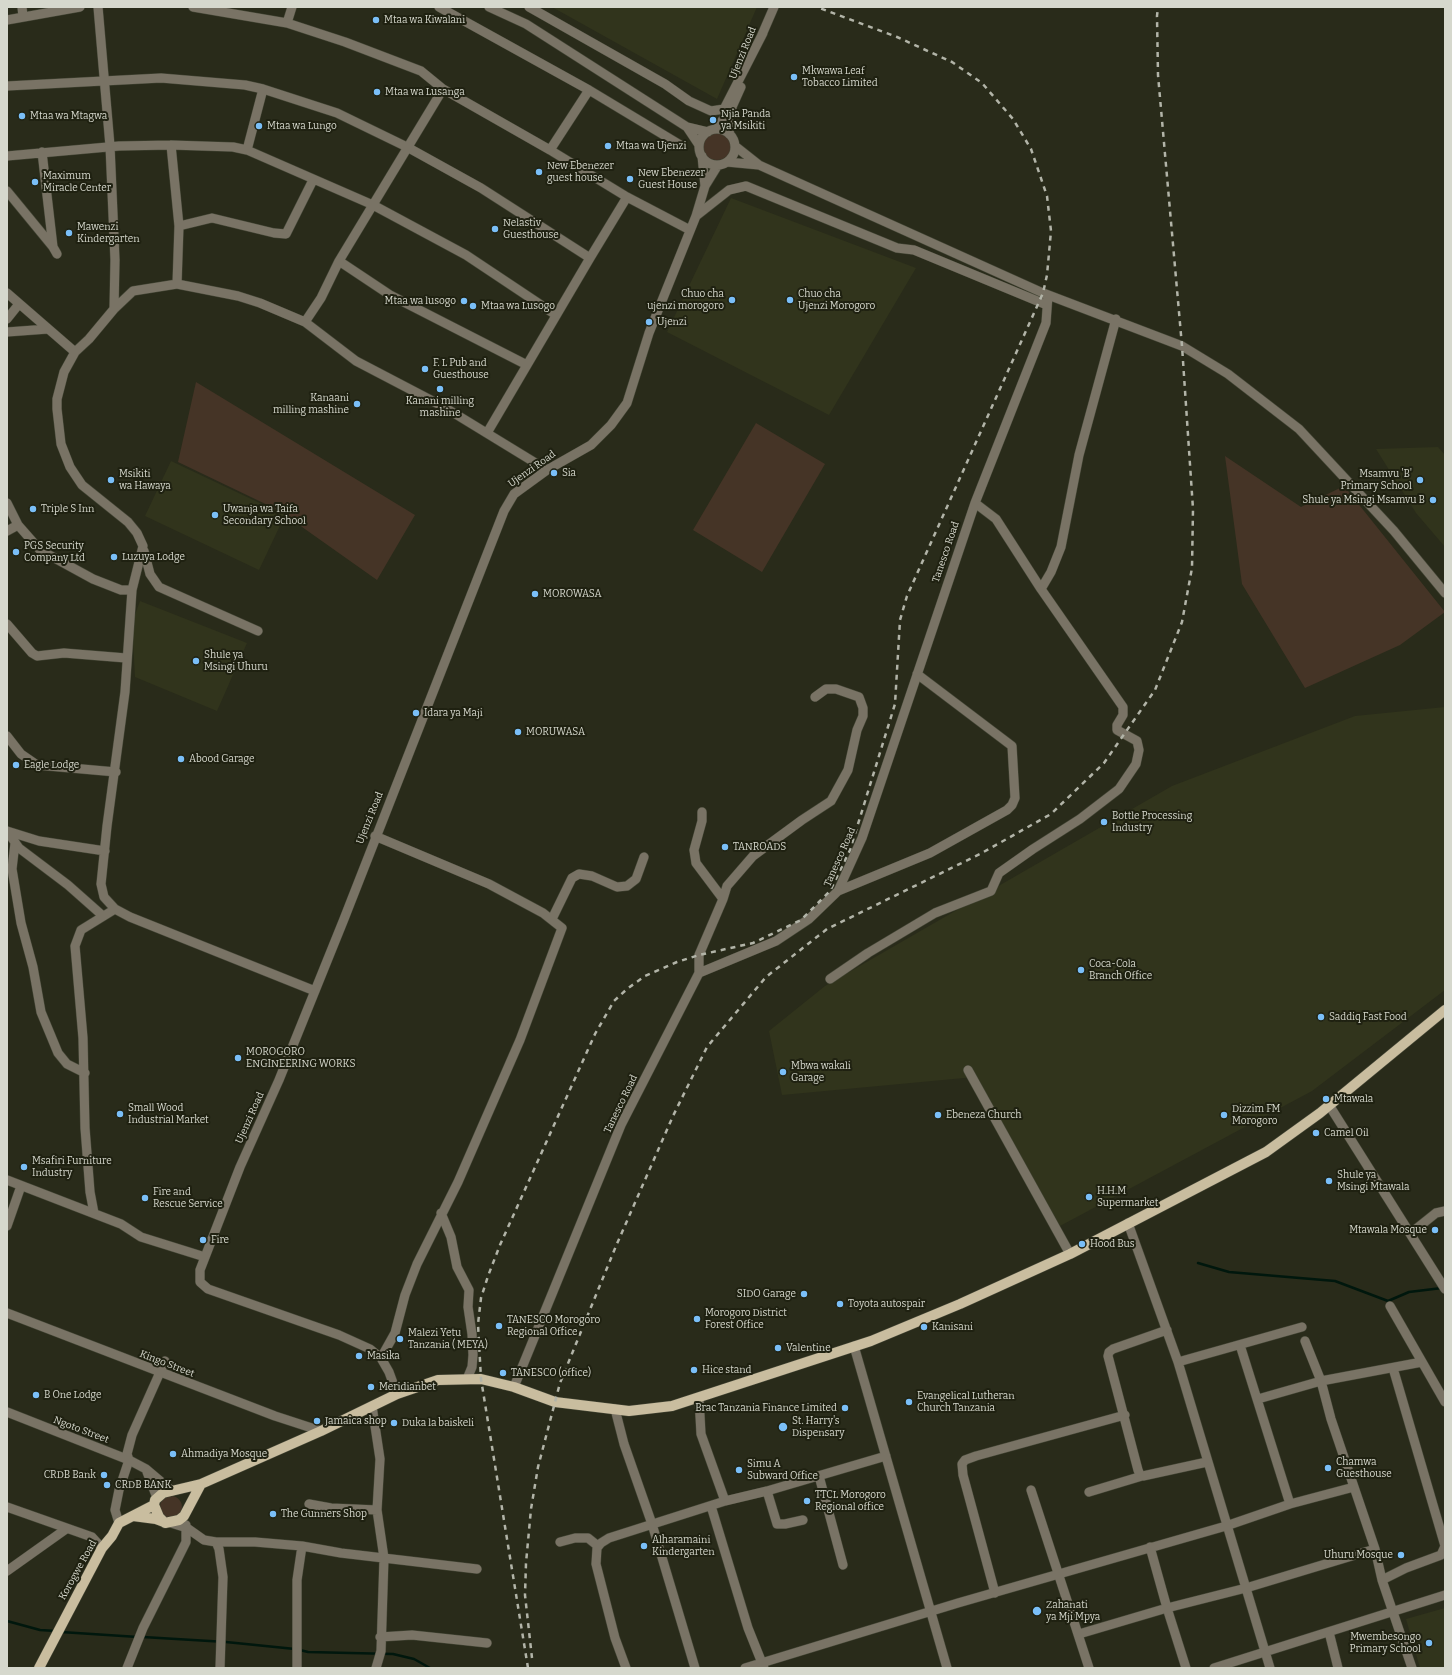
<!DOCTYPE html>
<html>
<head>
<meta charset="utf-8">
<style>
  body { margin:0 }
  #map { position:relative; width:1452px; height:1675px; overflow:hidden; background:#292b1a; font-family:Bitter,serif }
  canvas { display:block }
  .frame { position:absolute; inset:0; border:8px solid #d6d8cd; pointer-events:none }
</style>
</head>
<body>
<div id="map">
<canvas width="1452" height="1675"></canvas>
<div class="frame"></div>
</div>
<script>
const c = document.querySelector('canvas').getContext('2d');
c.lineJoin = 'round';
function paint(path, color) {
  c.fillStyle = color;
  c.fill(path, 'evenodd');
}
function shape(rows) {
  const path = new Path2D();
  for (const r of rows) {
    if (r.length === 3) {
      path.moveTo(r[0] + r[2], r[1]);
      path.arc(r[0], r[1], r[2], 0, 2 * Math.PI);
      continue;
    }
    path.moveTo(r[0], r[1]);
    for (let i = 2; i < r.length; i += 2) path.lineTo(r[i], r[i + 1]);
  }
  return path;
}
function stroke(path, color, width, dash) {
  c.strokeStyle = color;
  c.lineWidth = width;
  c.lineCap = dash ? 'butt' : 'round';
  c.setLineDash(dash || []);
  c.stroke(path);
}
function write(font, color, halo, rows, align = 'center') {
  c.font = font + ' Bitter,serif';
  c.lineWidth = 4;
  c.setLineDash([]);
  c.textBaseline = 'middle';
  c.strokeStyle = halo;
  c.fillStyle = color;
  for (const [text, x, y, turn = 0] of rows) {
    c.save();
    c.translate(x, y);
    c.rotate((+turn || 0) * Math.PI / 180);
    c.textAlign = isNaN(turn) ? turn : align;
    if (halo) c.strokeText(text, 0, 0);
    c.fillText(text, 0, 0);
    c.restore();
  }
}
const built = shape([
  [552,7,757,7,717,99],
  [731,198,916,268,829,415,667,332],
  [1438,447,1445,455,1445,547,1416,513,1376,449],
  [171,461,285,515,259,570,145,516],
  [140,601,247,643,217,711,135,677,132,623],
  [1445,707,1445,990,1312,1091,1060,1226,975,1077,782,1095,769,1031,825,986,1172,786,1355,716],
  [1445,1608,1445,1668,1420,1668,1406,1619]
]);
const green = shape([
  [717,146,14],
  [196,382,415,515,377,580,278,510,178,462],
  [756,423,825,464,762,572,693,530],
  [1225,456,1301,507,1344,486,1445,612,1400,645,1305,688,1242,584],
  [171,1507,11]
]);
const stream = shape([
  [1198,1263,1229,1272,1335,1281,1388,1301,1409,1292,1442,1288],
  [7,1621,40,1630,56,1631],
  [61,1632,138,1637],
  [143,1637,226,1642,295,1649],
  [300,1650,308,1652,393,1654,414,1659,430,1668]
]);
const minor = shape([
  [22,7,23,17],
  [98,7,110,146,115,260,114,309],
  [193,7,287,23,345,42,421,71,443,89,550,150,627,197,690,230],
  [439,7,589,90,682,146],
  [489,7,526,24,687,127,708,132],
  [529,7,665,84,689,101,711,111,724,109,763,33],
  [7,20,80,7],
  [287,23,292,7],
  [761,37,774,7],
  [7,86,161,78,245,85,263,89,337,113,407,147,481,188,590,258],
  [687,127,699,145],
  [716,129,732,107,741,87],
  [717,147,18],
  [729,134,732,108],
  [171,145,179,226,177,284],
  [735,146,759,165,1043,293,1182,346,1228,374,1299,429,1394,531,1445,593],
  [247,150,263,89],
  [550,150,589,90],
  [42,152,53,247,57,254],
  [7,156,119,146,171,145,233,147,247,150,373,205,466,255,556,315],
  [702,156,705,186],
  [727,162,759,165],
  [7,191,53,247],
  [696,216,729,190,746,186,897,248,914,250,1047,305],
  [179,226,212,218,274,233,286,234,313,180],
  [339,261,390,295,527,365],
  [7,293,75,352],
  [7,319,19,304],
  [305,322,321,298,339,261,443,89],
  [7,332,48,329],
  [487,433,590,258,627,197],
  [7,503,18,525,40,550,93,579,121,590,132,590],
  [7,531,18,525],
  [144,551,150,574,159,587,258,631],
  [1041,589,1051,572,1061,547,1079,455,1116,319],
  [7,624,32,653,37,656,64,653,126,658],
  [7,736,21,754,37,765,116,772],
  [7,831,19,848,68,885,103,916],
  [7,831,39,841,105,851],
  [375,836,489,884,543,913,562,928,520,1040,458,1182,417,1264,405,1295,395,1333,381,1358],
  [15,843,12,869,21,923,33,967,41,1012,58,1053,67,1064,85,1073],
  [838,891,930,853,1007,810,1012,805,1015,798,1012,746,917,674],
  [723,899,727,886,753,856,802,820,831,801,848,770,857,730,863,716,863,708,859,697,836,689,826,689,815,697],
  [552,919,572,878,579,874,592,876,617,887,627,886,636,879,644,857],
  [699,973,699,955,723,899,696,863,694,850,702,821,702,812],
  [830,979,868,953,935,913,991,891,999,873,1033,849,1080,819,1119,789,1136,764,1139,750,1137,741,1117,730,1117,725,1123,715,1123,707,1041,589,996,519,975,503],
  [315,991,130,917,115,909,104,897,101,884,107,826,125,692,132,590,143,546,137,533,128,522,82,485,70,467,61,444,57,409,57,399,64,372,75,352,89,339,114,309,133,291,177,284,238,296,260,303,305,322,356,361,444,407,547,470],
  [968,1070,1070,1254],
  [1329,1105,1445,1289],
  [7,1180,121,1224,141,1237,205,1257],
  [94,1213,90,1192,85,1128,83,1038,75,946,81,930,115,909],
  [441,1213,451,1237,457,1267,469,1290,468,1307,472,1334,473,1355,472,1367,467,1379],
  [1128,1223,1178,1362,1270,1668],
  [7,1226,21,1186],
  [1411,1233,1436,1213,1445,1211],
  [1390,1306,1445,1402],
  [7,1313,275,1416,321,1431],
  [1167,1330,1113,1349,1109,1352,1108,1356,1138,1470,1140,1475,1143,1476,1207,1462],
  [1305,1341,1321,1381,1331,1419,1375,1549,1382,1580,1412,1668],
  [1240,1345,1290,1504],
  [854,1346,947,1668],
  [1178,1362,1302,1327],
  [514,1387,621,1125,699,973,776,941,809,919,838,891,862,838,975,503,1046,323,1048,295],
  [397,1394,389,1372,381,1358,370,1349,339,1335,208,1289,200,1282,200,1270,240,1167,279,1080,344,919,504,511,514,494,547,470,591,445,611,425,627,403,649,333,696,216,705,186,718,165],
  [699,1398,701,1434,725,1501],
  [1258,1399,1321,1381,1422,1362],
  [372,1406,380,1459,377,1510,384,1558,381,1651,376,1668],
  [615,1409,624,1444,652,1524,695,1668],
  [7,1412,129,1460,146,1469,172,1491],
  [147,1472,157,1498],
  [819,1476,843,1565],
  [1031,1490,1089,1668],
  [767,1491,777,1524,785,1524,803,1520],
  [1089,1492,1142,1476],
  [309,1504,331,1508,377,1510],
  [711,1506,748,1628,764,1668],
  [7,1507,92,1537,102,1548],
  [119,1523,115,1510,119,1490,129,1460,127,1454,132,1435,165,1361],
  [171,1523,187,1528,204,1540,216,1542,219,1549,223,1577,220,1668],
  [216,1542,255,1542,302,1546,341,1553,477,1569],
  [560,1542,575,1538,588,1538,598,1546],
  [1150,1547,1167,1608,1186,1668],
  [7,1571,66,1529],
  [1382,1580,1406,1568,1441,1555,1445,1546,1393,1368],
  [995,1593,963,1475,962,1464,965,1460,976,1456,1125,1415],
  [1329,1632,1338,1668],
  [1079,1634,1167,1608,1246,1588,1375,1549],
  [380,1637,412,1635,487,1643],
  [127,1668,143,1628,186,1542,186,1525],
  [297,1668,297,1580,302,1546],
  [626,1668,615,1638,596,1564,597,1548,601,1543,609,1538,725,1501,767,1491,886,1456],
  [745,1668,958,1603,1226,1526,1290,1504,1354,1487],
  [1214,1668,1445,1595]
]);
const major = shape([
  [201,1484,184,1516,179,1520,165,1523,159,1517,154,1505,155,1500,163,1493,201,1484,321,1431,397,1394,438,1380,481,1379,514,1387,555,1402,629,1411,672,1406,871,1341,960,1304,1070,1254,1266,1152,1320,1113,1445,1010],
  [133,1516,156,1519,164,1522],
  [39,1668,102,1548,112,1536,119,1523,154,1505]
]);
const rail = shape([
  [532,1658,525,1595,526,1563,531,1509,538,1467,560,1383,616,1246,673,1116,707,1047,766,977,827,929,980,854,1051,814,1104,763,1155,690,1182,622,1192,568,1193,509,1182,346,1158,75,1157,16,1158,7],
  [528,1668,481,1379,478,1324,481,1298,488,1276,500,1245,595,1034,614,1001,627,989,645,976,677,962,699,955,753,943,801,920,830,891,850,850,895,704,900,620,907,596,1043,293,1047,275,1051,231,1047,196,1031,149,1013,119,982,83,952,62,897,37,817,7]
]);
const markers = [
  [376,20,4,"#7abff8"],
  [794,77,4,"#7abff8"],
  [377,92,4,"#7abff8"],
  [22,116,4,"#7abff8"],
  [713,120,4,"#7abff8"],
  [259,126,4,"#7abff8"],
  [608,146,4,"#7abff8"],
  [539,172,4,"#7abff8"],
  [630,179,4,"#7abff8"],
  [35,182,4,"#7abff8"],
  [495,229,4,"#7abff8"],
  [69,233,4,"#7abff8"],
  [732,300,4,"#7abff8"],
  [790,300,4,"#7abff8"],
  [464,301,4,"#7abff8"],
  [473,306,4,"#7abff8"],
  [649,322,4,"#7abff8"],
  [425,369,4,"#7abff8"],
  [440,389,4,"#7abff8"],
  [357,404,4,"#7abff8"],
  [554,473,4,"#7abff8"],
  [111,480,4,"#7abff8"],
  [1420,480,4,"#7abff8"],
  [1433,500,4,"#7abff8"],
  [33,509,4,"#7abff8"],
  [215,515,4,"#7abff8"],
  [16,552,4,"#7abff8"],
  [114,557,4,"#7abff8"],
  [535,594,4,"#7abff8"],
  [196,661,4,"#7abff8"],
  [416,713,4,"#7abff8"],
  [518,732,4,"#7abff8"],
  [181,759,4,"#7abff8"],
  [16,765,4,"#7abff8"],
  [1104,822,4,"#7abff8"],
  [725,847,4,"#7abff8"],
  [1081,970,4,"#7abff8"],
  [1321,1017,4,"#7abff8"],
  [238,1058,4,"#7abff8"],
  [783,1072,4,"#7abff8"],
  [1326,1099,4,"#7abff8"],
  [120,1114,4,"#7abff8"],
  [938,1115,4,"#7abff8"],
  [1224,1115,4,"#7abff8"],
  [1316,1133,4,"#7abff8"],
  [24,1167,4,"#7abff8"],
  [1329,1181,4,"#7abff8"],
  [1089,1197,4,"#7abff8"],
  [145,1198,4,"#7abff8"],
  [1435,1230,4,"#7abff8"],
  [203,1240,4,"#7abff8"],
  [1082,1244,4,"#7abff8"],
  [804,1294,4,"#7abff8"],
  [840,1304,4,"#7abff8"],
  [697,1319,4,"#7abff8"],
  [499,1326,4,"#7abff8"],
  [924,1327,4,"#7abff8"],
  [400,1339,4,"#7abff8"],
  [778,1348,4,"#7abff8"],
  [359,1356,4,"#7abff8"],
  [694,1370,4,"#7abff8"],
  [503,1373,4,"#7abff8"],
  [371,1387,4,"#7abff8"],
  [36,1395,4,"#7abff8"],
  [909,1402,4,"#7abff8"],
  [845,1408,4,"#7abff8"],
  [317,1421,4,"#7abff8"],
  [394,1423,4,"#7abff8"],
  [783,1427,5,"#7abff8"],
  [173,1454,4,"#7abff8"],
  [1328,1468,4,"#7abff8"],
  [739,1470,4,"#7abff8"],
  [104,1475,4,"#7abff8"],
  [107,1485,4,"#7abff8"],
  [807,1501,4,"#7abff8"],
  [273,1514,4,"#7abff8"],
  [644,1546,4,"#7abff8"],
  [1401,1555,4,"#7abff8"],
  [1037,1611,5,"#7abff8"],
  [1429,1643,4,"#7abff8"]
];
const poiNames = [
  ["Mtaa wa Kiwalani",384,20],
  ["Mkwawa Leaf",802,71],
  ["Tobacco Limited",802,83],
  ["Mtaa wa Lusanga",385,92],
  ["Njia Panda",721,114],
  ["ya Msikiti",721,126],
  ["Mtaa wa Mtagwa",30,116],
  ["Mtaa wa Lungo",267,126],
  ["Mtaa wa Ujenzi",616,146],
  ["New Ebenezer",547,166],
  ["guest house",547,178],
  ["New Ebenezer",638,173],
  ["Guest House",638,185],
  ["Maximum",43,176],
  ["Miracle Center",43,188],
  ["Nelastiv",503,223],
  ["Guesthouse",503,235],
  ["Mawenzi",77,227],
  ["Kindergarten",77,239],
  ["Chuo cha",724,294,"right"],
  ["ujenzi morogoro",724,306,"right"],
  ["Chuo cha",798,294],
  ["Ujenzi Morogoro",798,306],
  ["Mtaa wa lusogo",456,301,"right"],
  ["Mtaa wa Lusogo",481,306],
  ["Ujenzi",657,322],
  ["F. L Pub and",433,363],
  ["Guesthouse",433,375],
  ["Kanaani",349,398,"right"],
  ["milling mashine",349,410,"right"],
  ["Kanani milling",440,401,"center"],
  ["mashine",440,413,"center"],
  ["Sia",562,473],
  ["Msikiti",119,474],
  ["wa Hawaya",119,486],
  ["Msamvu 'B'",1412,474,"right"],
  ["Primary School",1412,486,"right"],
  ["Shule ya Msingi Msamvu B",1425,500,"right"],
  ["Triple S Inn",41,509],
  ["Uwanja wa Taifa",223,509],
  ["Secondary School",223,521],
  ["PGS Security",24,546],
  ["Company Ltd",24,558],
  ["Luzuya Lodge",122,557],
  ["MOROWASA",543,594],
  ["Shule ya",204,655],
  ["Msingi Uhuru",204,667],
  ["Idara ya Maji",424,713],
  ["MORUWASA",526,732],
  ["Abood Garage",189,759],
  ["Eagle Lodge",24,765],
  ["Bottle Processing",1112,816],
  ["Industry",1112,828],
  ["TANROADS",733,847],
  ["Coca-Cola",1089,964],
  ["Branch Office",1089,976],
  ["Saddiq Fast Food",1329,1017],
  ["MOROGORO",246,1052],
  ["ENGINEERING WORKS",246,1064],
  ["Mbwa wakali",791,1066],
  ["Garage",791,1078],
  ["Mtawala",1334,1099],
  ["Small Wood",128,1108],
  ["Industrial Market",128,1120],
  ["Dizzim FM",1232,1109],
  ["Morogoro",1232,1121],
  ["Ebeneza Church",946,1115],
  ["Camel Oil",1324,1133],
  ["Msafiri Furniture",32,1161],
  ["Industry",32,1173],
  ["Shule ya",1337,1175],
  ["Msingi Mtawala",1337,1187],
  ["H.H.M",1097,1191],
  ["Supermarket",1097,1203],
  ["Fire and",153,1192],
  ["Rescue Service",153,1204],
  ["Mtawala Mosque",1427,1230,"right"],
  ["Fire",211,1240],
  ["Hood Bus",1090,1244],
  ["SIDO Garage",796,1294,"right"],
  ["Toyota autospair",848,1304],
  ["Morogoro District",705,1313],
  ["Forest Office",705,1325],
  ["TANESCO Morogoro",507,1320],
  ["Regional Office",507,1332],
  ["Kanisani",932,1327],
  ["Malezi Yetu",408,1333],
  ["Tanzania ( MEYA)",408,1345],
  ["Valentine",786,1348],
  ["Masika",367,1356],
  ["Hice stand",702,1370],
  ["TANESCO (office)",511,1373],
  ["Meridianbet",379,1387],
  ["B One Lodge",44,1395],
  ["Evangelical Lutheran",917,1396],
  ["Church Tanzania",917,1408],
  ["Brac Tanzania Finance Limited",837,1408,"right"],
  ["Jamaica shop",325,1421],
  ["St. Harry's",792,1421],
  ["Dispensary",792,1433],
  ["Duka la baiskeli",402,1423],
  ["Ahmadiya Mosque",181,1454],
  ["Chamwa",1336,1462],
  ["Guesthouse",1336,1474],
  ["Simu A",747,1464],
  ["Subward Office",747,1476],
  ["CRDB Bank",96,1475,"right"],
  ["CRDB BANK",115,1485],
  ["TTCL Morogoro",815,1495],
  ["Regional office",815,1507],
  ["The Gunners Shop",281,1514],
  ["Alharamaini",652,1540],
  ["Kindergarten",652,1552],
  ["Uhuru Mosque",1393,1555,"right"],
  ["Zahanati",1046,1605],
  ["ya Mji Mpya",1046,1617],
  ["Mwembesongo",1421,1637,"right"],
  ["Primary School",1421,1649,"right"]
];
const streetNames = [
  ["Ujenzi Road",743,53,-68],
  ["Ujenzi Road",532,469,-35],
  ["Tanesco Road",946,552,-71],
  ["Ujenzi Road",370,818,-68],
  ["Tanesco Road",840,857,-66],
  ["Tanesco Road",621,1104,-64],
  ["Ujenzi Road",250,1118,-66],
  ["Kingo Street",167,1364,21],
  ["Ngoto Street",81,1430,21],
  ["Korogwe Road",78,1570,-61]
];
paint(built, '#31341c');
paint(green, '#453426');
stroke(stream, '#00170d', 2.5);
stroke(minor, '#454737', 10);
stroke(major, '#454737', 11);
stroke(minor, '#797365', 9);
stroke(major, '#c9bd9f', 10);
stroke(rail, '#b2b4a8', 2.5, [5, 5]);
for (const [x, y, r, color] of markers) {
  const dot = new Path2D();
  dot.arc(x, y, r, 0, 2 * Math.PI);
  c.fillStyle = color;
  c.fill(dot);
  stroke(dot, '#1f2111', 1.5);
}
write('10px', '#d6d8cd', '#1f2111', poiNames, 'left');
write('10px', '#d6d8cd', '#1f2111', streetNames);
</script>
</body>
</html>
